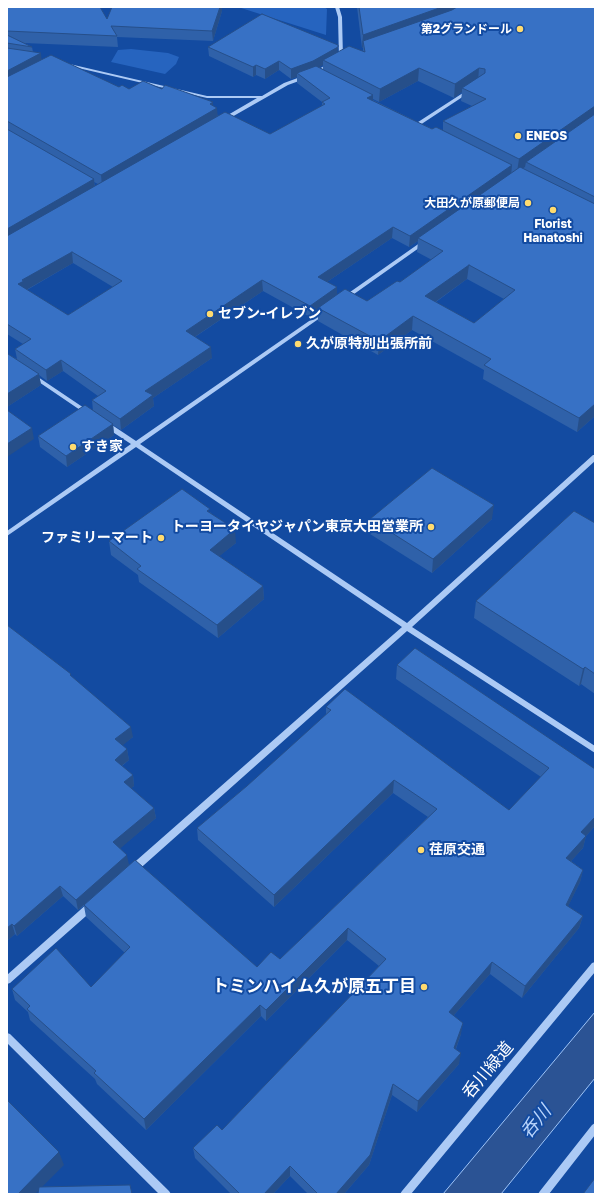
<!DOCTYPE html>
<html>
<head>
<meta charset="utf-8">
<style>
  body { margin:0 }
  #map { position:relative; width:602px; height:1201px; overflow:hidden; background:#134ba1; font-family:"Golos Text",sans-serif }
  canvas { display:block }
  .frame { position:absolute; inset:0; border:8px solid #fff; pointer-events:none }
</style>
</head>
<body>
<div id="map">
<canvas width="602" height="1201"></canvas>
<div class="frame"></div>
</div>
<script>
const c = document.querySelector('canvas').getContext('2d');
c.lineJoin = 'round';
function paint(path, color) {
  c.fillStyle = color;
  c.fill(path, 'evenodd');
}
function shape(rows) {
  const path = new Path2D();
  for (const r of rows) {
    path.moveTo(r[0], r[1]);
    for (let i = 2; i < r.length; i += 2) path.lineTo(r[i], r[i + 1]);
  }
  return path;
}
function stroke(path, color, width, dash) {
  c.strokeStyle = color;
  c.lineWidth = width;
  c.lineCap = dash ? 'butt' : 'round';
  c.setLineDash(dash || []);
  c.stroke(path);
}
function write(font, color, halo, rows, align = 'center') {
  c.font = font + ' "Golos Text","Noto Sans JP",sans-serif';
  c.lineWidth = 4;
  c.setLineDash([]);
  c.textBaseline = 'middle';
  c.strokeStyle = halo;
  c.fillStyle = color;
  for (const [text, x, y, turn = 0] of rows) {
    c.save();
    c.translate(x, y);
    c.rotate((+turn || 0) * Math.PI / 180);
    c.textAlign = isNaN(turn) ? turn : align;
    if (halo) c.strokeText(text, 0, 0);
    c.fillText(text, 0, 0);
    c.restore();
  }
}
const green = shape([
  [238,7,324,7,327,9,326,35],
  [131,49,168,53,179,57,176,64,165,74,111,62,118,50]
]);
const water = shape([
  [595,1012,595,1078,501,1194,443,1194,595,1012]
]);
const minor = shape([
  [335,7,339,7,342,17,343,58,341,59,339,58,338,17,335,7],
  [61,62,207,96,262,96,284,83,314,72,329,63,333,64,318,74,288,85,223,122,221,121,221,119,257,98,207,98,61,64,61,62],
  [466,91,470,92,420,125,415,124,466,91],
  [424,240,426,241,426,243,347,299,343,299,343,297,424,240],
  [325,310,328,312,327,313,140,444,407,623,593,455,595,455,595,461,412,627,595,746,595,753,407,631,135,873,132,874,129,873,128,870,129,867,402,627,136,447,7,536,7,531,131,444,105,427,104,425,105,423,109,423,136,441,325,310],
  [32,373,90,412,91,413,90,414,86,414,30,376,29,375,32,373],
  [91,902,94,903,95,906,94,909,10,983,7,984,7,975,88,903,91,902],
  [595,962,595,972,411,1194,400,1194,402,1191,592,963,595,962],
  [7,1033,10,1034,169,1191,171,1194,159,1194,7,1043,7,1033],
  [595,1123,595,1135,549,1194,538,1194,540,1191,592,1125,595,1123]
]);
const wall = shape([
  [7,7,107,19,222,11,213,41,117,37,118,47,24,43,32,47,33,52,42,60,119,87,129,89,162,89,213,102,213,106,218,116,270,134,322,106,322,102,297,83,297,77,291,79,279,70,265,79,256,75,253,77,209,56,208,47,338,52,363,51,363,47,362,48,357,7,595,7,595,416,577,432,483,379,484,370,412,330,378,355,318,321,318,311,310,317,263,291,195,337,212,358,153,398,154,406,121,430,113,425,114,435,67,467,40,447,38,436,93,411,92,400,98,396,63,371,47,381,39,375,41,385,7,407,7,354,17,359,15,349,23,344,7,334],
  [323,65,323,69,319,67],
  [418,81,454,98,462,92,461,101,472,106,443,121,443,130,432,129,373,100,373,99,379,102],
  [94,182,98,184,95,186],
  [392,238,409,247,418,241,417,252,432,260,400,282,367,301,337,294,337,287,327,282],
  [73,263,113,287,68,315,27,290],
  [467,279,504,299,474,323,436,302],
  [210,512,236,543,219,556,263,586,264,599,218,638,139,582,138,575,111,555,109,541],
  [370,519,492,519,432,573,370,534],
  [595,523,595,694,581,684,579,686,474,618,476,601],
  [397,665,595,769,595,826,586,836,583,848,571,861,583,870,580,882,568,906,583,916,579,928,522,998,490,974,454,1015,461,1034,456,1049,459,1064,417,1112,392,1095,369,1165,344,1194,308,1194,290,1176,273,1194,231,1194,195,1158,193,1148,222,1130,379,966,347,940,266,1021,261,1016,146,1130,97,1084,95,1079,30,1020,28,1012,15,1000,12,989,91,987,125,953,86,917,84,906,78,910,63,896,17,936,15,934,7,941,72,677,133,737,122,745,127,749,129,760,122,766,133,775,134,786,131,788,154,808,156,818,120,848,129,865,257,967,280,959,428,817,393,793,274,907,198,840,197,828,247,786,326,715,326,707,509,810,541,777,396,679]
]);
const shadedWall = shape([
  [220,7,222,7,222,11,213,41,212,31],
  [442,7,465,7,363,41,363,47,362,48,363,35],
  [338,47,337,56,323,60,323,65,313,71,297,73,297,77,291,79,291,69],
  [41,53,42,64,7,82,7,71],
  [279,61,279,70,265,79,265,69],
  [256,65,256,75,253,77,253,67],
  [419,68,418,81,379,102,380,89],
  [479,68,478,82,462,88,462,92,454,98,455,84],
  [373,95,373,106,367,98],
  [213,102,213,110,217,108,218,119,102,186,101,175],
  [595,106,595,114,526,162,525,167,517,172,519,159],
  [512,165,511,176,418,238,418,241,409,247,410,236],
  [94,179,95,190,7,241,7,229],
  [393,227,392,238,318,288,318,277],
  [72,252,73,263,26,290,18,284,22,280],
  [469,265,467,279,424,310,425,296],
  [262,280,263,291,187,342,186,331],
  [337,287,337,298,318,308,318,311,310,317,310,306],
  [413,316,412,330,378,355,379,341],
  [211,347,212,358,153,398,154,406,121,430,120,419,145,391],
  [61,360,63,371,47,381,46,370],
  [39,374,41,385,7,407,7,394],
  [595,404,595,416,577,432,579,418],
  [113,424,114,435,67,467,66,456],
  [32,428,34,439,7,457,7,444],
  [494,505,492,519,432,573,433,559],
  [235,529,236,543,211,563,210,550],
  [263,586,264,599,218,638,217,625],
  [585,667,581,684,579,686,583,669],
  [131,727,133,737,117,750,115,739],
  [127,749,129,760,116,770,115,760],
  [133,775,134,786,126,793,124,782],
  [394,780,393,793,274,907,274,895],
  [154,808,156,818,115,853,113,842],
  [595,817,595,826,578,845,581,832],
  [586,836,583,848,563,870,566,858],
  [127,855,129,865,78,910,76,900],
  [583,870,580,882,563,917,566,905],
  [60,886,63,896,17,936,14,926],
  [583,916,579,928,522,998,525,986],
  [12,924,15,934,7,941,7,928],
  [348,928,347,940,266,1021,266,1010],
  [492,962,490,974,447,1023,449,1012],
  [260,1005,261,1016,146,1130,144,1119],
  [463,1023,461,1034,452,1059,454,1048],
  [461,1053,459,1064,417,1112,418,1101],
  [393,1084,392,1095,369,1165,344,1194,336,1194],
  [59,1152,64,1165,35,1194,18,1194],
  [290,1166,290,1176,273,1194,264,1194]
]);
const building = shape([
  [7,7,100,7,107,19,112,7,220,7,212,31,111,26,117,36,7,31,7,7],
  [359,7,442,7,363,35,359,7],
  [457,7,595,7,595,106,519,159,443,121,486,99,462,88,485,73,485,69,479,68,455,84,419,68,380,89,323,60,349,46,365,52,363,41,452,10,457,7],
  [262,14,338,45,338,47,313,61,291,69,279,61,265,69,256,65,253,67,208,47,262,14],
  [7,35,32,47,7,43,7,35],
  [7,48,41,53,7,71,7,48],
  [51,55,119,87,122,85,129,89,143,81,162,89,165,85,213,102,210,104,217,108,101,175,7,121,7,77,51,55],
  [316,66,373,95,367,98,432,129,436,127,512,165,410,236,393,227,318,277,337,287,310,306,262,280,186,331,211,347,145,391,153,395,120,419,92,400,106,391,61,360,46,370,15,349,31,339,7,324,7,236,225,112,270,134,325,104,322,102,330,98,297,73,316,66],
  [72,252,122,281,68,315,18,284,24,281,22,280,72,252],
  [595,114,595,197,526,162,595,114],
  [7,129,94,179,7,229,7,129],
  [520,167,595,204,595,404,579,418,484,365,491,359,413,316,379,341,318,308,345,289,367,301,397,281,400,282,443,251,418,238,520,167],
  [469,265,515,290,474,323,425,296,469,265],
  [7,354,8,354,39,374,7,394,7,354],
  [85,405,113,424,66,456,38,436,85,405],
  [7,410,32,428,7,444,7,410],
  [432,468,494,505,433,559,370,519,432,468],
  [182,489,210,509,207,511,235,529,210,550,263,586,217,625,137,569,141,566,109,541,182,489],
  [574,511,595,523,595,674,585,667,583,669,476,601,574,511],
  [7,625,71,674,70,675,131,727,115,739,127,749,115,760,133,775,124,782,154,808,113,842,127,855,76,900,60,886,14,926,12,924,7,928,7,625],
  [415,648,595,769,595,817,581,832,586,836,566,858,583,870,566,905,583,916,525,986,492,962,449,1012,463,1023,454,1048,461,1053,418,1101,393,1084,370,1155,336,1194,318,1194,290,1166,264,1194,240,1194,193,1148,217,1125,222,1130,386,959,348,928,266,1010,260,1005,144,1119,94,1073,96,1071,27,1009,30,1006,12,989,56,948,91,987,130,947,84,905,135,860,257,967,271,952,280,959,437,809,394,780,274,895,197,828,247,786,331,710,326,707,345,689,509,810,549,768,397,665,415,648],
  [7,1100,59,1152,18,1194,7,1194,7,1100],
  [595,1178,595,1194,583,1194,595,1178],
  [130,1185,132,1194,38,1194,39,1187,130,1185]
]);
const markers = [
  [520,29,4,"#ffdb6f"],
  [518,136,4,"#ffdb6f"],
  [528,203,4,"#ffdb6f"],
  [553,210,4,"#ffdb6f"],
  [210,314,4,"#ffdb6f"],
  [298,344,4,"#ffdb6f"],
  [73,447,4,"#ffdb6f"],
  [431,527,4,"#ffdb6f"],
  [161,538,4,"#ffdb6f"],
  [421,850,4,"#ffdb6f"],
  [424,987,4,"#ffdb6f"]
];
const farPoinames = [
  ["第2グランドール",512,29],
  ["ENEOS",526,136,"left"],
  ["大田久が原郵便局",520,203],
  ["Florist",553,224,"center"],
  ["Hanatoshi",553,238,"center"]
];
const poiNames = [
  ["セブン-イレブン",218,314],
  ["久が原特別出張所前",306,344],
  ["すき家",81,447],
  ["トーヨータイヤジャパン東京大田営業所",423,527,"right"],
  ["ファミリーマート",153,538,"right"],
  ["荏原交通",429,850]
];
const nearPoinames = [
  ["トミンハイム久が原五丁目",416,987]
];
const nearStreetnames = [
  ["呑川緑道",488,1070,-50]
];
const nearWaternames = [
  ["呑川",536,1122,-51]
];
paint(green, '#2664bf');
paint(water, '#2b5394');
stroke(water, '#9ec4f7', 1);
paint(minor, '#accaf5');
paint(wall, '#2f61a9');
paint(shadedWall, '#264f8a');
paint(building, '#3771c5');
stroke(building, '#264f8a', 1);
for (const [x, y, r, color] of markers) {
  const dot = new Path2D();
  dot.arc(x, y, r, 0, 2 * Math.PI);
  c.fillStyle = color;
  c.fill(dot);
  stroke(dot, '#134ba1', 1.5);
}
write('bold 12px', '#fff', '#134ba1', farPoinames, 'right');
write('bold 14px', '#fff', '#134ba1', poiNames, 'left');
write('bold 17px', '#fff', '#134ba1', nearPoinames, 'right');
write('17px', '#fff', '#134ba1', nearStreetnames);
write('italic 18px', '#b9d4fb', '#134ba1', nearWaternames);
</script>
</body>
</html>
